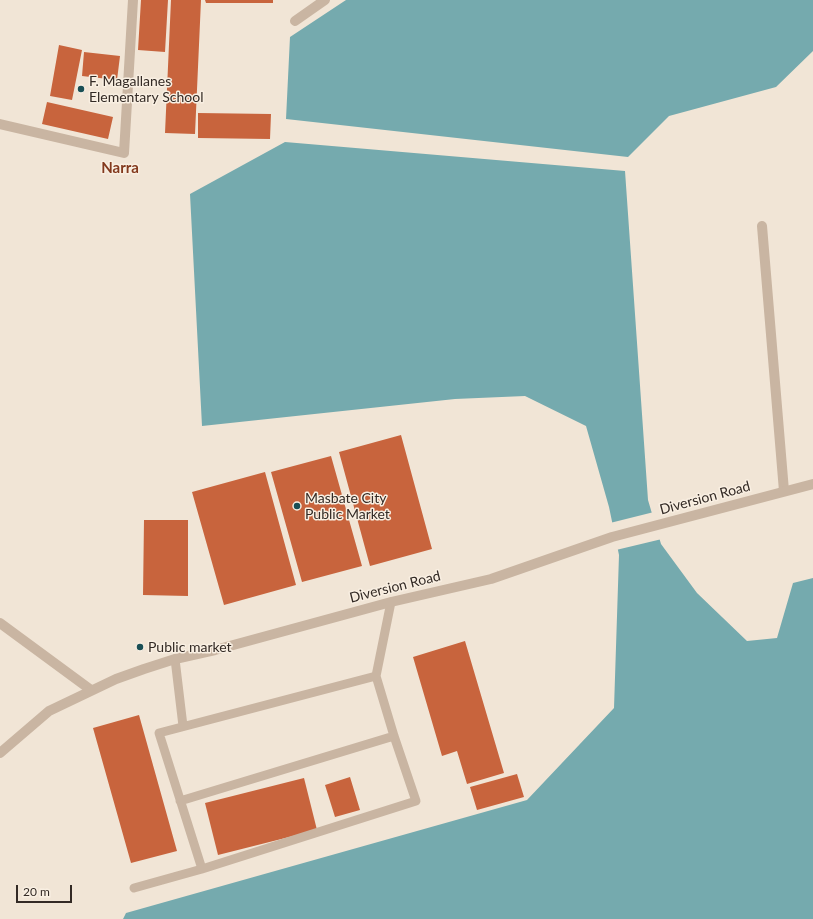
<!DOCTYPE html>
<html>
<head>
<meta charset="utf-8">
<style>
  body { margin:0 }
  #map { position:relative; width:813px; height:919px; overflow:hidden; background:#f1e5d6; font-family:Lato,sans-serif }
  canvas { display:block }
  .scale { position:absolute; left:16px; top:885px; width:56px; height:18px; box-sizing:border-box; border:2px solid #332a25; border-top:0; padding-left:5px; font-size:12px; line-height:14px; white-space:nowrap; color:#332a25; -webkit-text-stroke:3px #f9efe2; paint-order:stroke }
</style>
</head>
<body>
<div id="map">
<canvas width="813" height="919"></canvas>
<div class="scale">20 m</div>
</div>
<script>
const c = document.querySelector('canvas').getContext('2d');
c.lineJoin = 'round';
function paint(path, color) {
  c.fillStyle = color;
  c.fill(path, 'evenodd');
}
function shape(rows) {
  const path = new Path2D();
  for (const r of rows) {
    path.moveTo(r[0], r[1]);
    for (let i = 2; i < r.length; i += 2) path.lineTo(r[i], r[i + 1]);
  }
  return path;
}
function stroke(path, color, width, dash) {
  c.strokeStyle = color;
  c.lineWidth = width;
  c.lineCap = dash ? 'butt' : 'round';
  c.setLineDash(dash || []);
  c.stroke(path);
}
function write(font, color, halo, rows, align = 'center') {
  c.font = font + ' Lato,sans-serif';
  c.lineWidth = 3;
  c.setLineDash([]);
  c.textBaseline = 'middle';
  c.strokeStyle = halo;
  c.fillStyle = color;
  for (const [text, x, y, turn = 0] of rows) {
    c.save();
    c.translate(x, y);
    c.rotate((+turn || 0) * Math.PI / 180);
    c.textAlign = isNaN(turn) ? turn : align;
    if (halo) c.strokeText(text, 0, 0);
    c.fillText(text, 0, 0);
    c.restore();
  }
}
const water = shape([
  [346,0,813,0,813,51,776,87,669,116,628,157,286,119,290,37],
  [285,142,625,171,648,500,661,544,697,593,747,641,777,638,793,583,813,578,813,919,123,919,126,913,527,800,614,708,619,555,609,507,586,426,525,396,455,399,202,426,190,194]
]);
const pier = shape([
  [654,512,662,539,616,550,610,523]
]);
const building = shape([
  [141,0,168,0,165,52,138,50],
  [171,0,201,0,195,134,165,133],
  [205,0,273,0,273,3,206,3],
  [59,45,82,50,72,100,50,96],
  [84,52,120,56,117,80,82,76],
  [47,102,113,117,108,139,42,124],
  [198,113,271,114,270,139,198,138],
  [401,435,432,549,370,566,339,452],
  [331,456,362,566,302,582,271,472],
  [265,472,296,585,224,605,192,492],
  [144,520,188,520,188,596,143,595],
  [465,641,504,773,467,784,457,751,442,756,413,657],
  [139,715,177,851,131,863,93,728],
  [517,774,524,797,477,810,470,787],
  [350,777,360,810,335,817,325,785],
  [304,778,317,830,218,855,205,803]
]);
const service = shape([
  [175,659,183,726],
  [180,801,394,736],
  [202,869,159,733,376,676],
  [134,888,202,869,416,801,394,736,376,676,391,602]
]);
const minor = shape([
  [295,21,325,0],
  [0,124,124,153,133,0],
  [762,226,784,491],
  [0,623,91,690]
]);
const tertiary = shape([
  [0,753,49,711,116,679,144,669,175,659,215,650,391,602,491,579,612,537,813,484]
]);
const markers = [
  [81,89,4,"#1a4f55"],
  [297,506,4,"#1a4f55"],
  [140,647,4,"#1a4f55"]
];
const poiNames = [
  ["F. Magallanes",89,81],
  ["Elementary School",89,97],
  ["Masbate City",305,498],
  ["Public Market",305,514],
  ["Public market",148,647]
];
const streetNames = [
  ["Diversion Road",705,498,-15],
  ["Diversion Road",395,587,-14]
];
const neighbourhoodNames = [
  ["Narra",120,168]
];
paint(water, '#75aaae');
paint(pier, '#f1e5d6');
paint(building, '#c8643d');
stroke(service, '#c9b5a2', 9);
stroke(minor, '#c9b5a2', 10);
stroke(tertiary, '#c9b5a2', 10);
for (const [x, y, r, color] of markers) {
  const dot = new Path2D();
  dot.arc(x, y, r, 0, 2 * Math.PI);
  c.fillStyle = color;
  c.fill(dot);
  stroke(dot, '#f9efe2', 1.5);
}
write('14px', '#332a25', '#f9efe2', poiNames, 'left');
write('14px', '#332a25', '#f9efe2', streetNames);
write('bold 15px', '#83391d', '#f9efe2', neighbourhoodNames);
</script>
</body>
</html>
